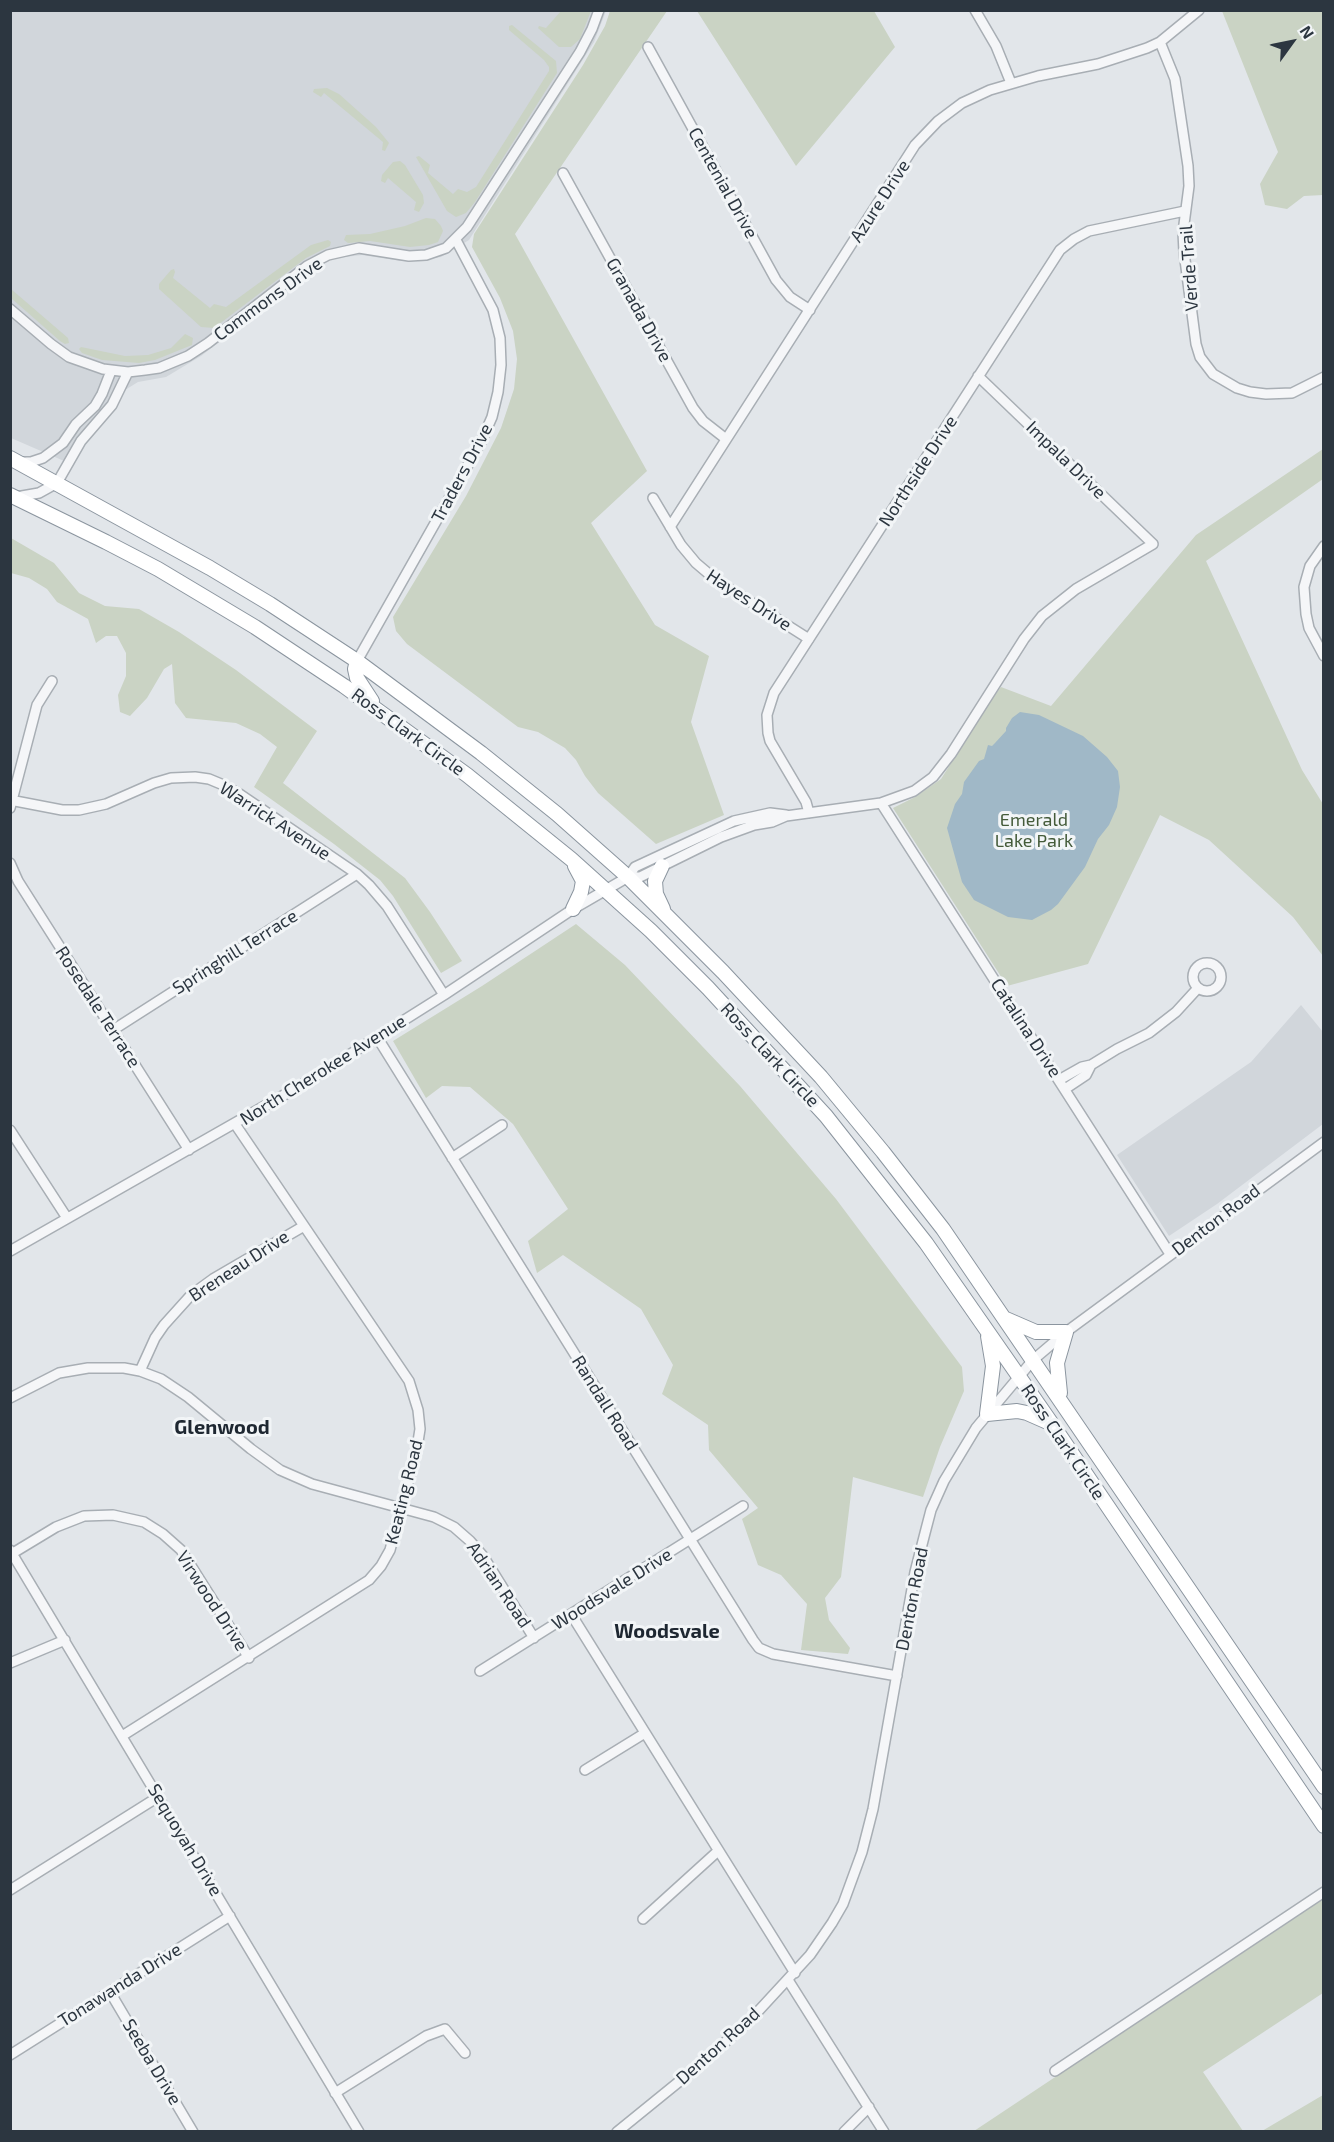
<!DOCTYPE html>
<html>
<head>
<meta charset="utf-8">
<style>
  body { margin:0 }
  #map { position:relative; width:1334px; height:2142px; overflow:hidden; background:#e2e6ea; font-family:"Exo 2",sans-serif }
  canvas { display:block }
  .frame { position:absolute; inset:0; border:12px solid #2c3640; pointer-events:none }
  .north { position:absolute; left:1262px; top:12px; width:60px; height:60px; -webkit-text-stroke:4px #f2f5f7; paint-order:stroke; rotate:57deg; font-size:16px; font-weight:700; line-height:24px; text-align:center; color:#2c3640 }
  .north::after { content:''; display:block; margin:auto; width:21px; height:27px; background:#2c3640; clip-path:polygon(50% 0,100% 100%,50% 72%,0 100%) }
</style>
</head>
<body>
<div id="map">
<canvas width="1334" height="2142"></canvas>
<div class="frame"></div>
<div class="north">N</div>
</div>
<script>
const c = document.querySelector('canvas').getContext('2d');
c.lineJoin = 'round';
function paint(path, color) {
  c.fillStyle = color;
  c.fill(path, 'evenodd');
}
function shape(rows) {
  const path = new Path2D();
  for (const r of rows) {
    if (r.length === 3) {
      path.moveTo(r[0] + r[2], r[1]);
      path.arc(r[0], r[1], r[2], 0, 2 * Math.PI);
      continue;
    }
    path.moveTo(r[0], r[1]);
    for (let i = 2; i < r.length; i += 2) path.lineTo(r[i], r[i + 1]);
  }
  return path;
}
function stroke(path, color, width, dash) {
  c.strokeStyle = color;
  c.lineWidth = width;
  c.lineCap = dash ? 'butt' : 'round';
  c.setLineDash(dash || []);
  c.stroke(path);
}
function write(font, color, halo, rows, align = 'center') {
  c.font = font + ' "Exo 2",sans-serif';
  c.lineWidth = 6;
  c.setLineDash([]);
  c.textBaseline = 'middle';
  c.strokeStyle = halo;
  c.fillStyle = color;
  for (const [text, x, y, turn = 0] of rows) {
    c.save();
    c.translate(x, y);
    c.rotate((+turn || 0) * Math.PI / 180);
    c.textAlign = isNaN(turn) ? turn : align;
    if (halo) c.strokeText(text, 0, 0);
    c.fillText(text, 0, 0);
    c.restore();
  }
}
const built = shape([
  [10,11,606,11,594,42,469,240,441,257,421,260,401,261,362,255,336,258,323,263,201,356,166,377,138,382,125,390,117,406,90,437,71,464,11,438],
  [1301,1005,1323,1032,1323,1124,1217,1204,1169,1236,1117,1155,1251,1062]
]);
const green = shape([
  [561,11,591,11,580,39,571,47,559,47,538,28,539,26,546,28],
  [610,11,667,11,515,234,647,471,591,523,655,625,709,656,691,722,724,815,656,844,598,793,585,776,576,760,565,748,538,732,518,727,407,644,396,631,393,617,466,496,501,428,514,389,517,359,513,331,500,298,472,247,474,234,583,65,605,26],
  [697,11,874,11,895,47,796,166],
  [1222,11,1323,11,1323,195,1304,196,1287,209,1265,205,1260,184,1278,152],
  [512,25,556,61,557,73,475,202,466,213,456,217,447,211,416,157,419,156,430,165,428,173,453,194,458,189,467,192,476,187,549,71,549,67,544,60,509,30,509,26],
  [327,88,339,94,376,127,389,143,385,151,382,150,383,142,324,93,321,97,313,92,314,89],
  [400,161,405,165,423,195,424,203,419,212,414,210,416,202,388,178,385,183,381,181,382,175,393,162],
  [426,218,435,219,441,226,443,231,438,242,429,245,410,247,370,241,348,243,344,240,346,235,370,234,405,226],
  [328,240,331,242,330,246,306,258,214,328,201,327,159,289,159,284,171,270,174,269,175,272,173,278,210,308,214,304,226,307,311,245],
  [11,289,68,338,69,343,65,344,60,341,11,298],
  [185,334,193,338,192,345,155,360,139,363,102,360,82,353,79,349,81,347,125,356,148,355,171,348],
  [1323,449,1323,479,1206,561,1302,770,1323,804,1323,956,1293,917,1209,840,1160,815,1088,964,1007,986,893,808,915,797,941,779,990,701,1001,687,1051,706,1196,535],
  [11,538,54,563,79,593,105,606,139,609,179,632,236,670,317,731,283,783,405,878,430,912,462,961,441,973,393,896,380,880,334,844,254,787,277,747,260,734,236,723,186,718,175,703,172,664,164,669,147,698,130,716,120,712,118,695,126,676,126,653,117,636,106,636,96,643,88,619,57,602,47,589,29,578,11,573],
  [576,924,625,965,740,1086,836,1199,962,1367,964,1391,940,1447,923,1497,853,1477,841,1577,825,1598,829,1620,850,1648,848,1654,801,1650,807,1604,781,1575,758,1565,742,1519,758,1508,709,1450,708,1425,662,1394,673,1365,641,1309,563,1255,537,1273,528,1241,568,1209,513,1124,470,1087,442,1086,426,1098,393,1041,482,986],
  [1323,1899,1323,1993,1203,2072,1243,2131,974,2131],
  [1323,2095,1323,2131,1262,2131]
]);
const water = shape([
  [1020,712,1039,715,1083,736,1107,757,1118,771,1120,787,1117,807,1109,825,1098,839,1085,867,1058,904,1051,910,1032,920,1008,917,974,900,962,882,947,828,955,804,962,794,964,782,979,761,984,759,988,745,992,746,995,743,1006,731,1006,728,1012,718]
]);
const minor = shape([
  [975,10,996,46,1011,83],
  [1160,42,1175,79,1188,166,1189,186,1183,232,1184,252,1196,344,1200,357,1213,374,1237,388,1250,392,1266,394,1292,393,1324,377],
  [648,47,776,280,790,297,810,310],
  [563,173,693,408,703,421,726,439],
  [10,309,51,344,69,357,103,369,128,372,145,370,159,368,188,356,208,343,307,266,328,255,359,248,409,256,426,255,446,248,467,227,580,52,592,29,599,10],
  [21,462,31,462,43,458,63,443,76,424,95,406,102,394,111,371],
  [16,497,39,493,57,483,81,441,112,405,128,372],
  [653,498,681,545,696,563,716,580,809,639],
  [670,527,915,145,938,121,962,103,990,90,1038,76,1098,64,1147,48,1160,42,1199,10],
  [1324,546,1310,566,1304,587,1306,614,1309,628,1324,656],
  [357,661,481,442,492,417,498,392,501,365,500,338,493,310,456,240],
  [10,800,62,810,79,810,106,804,154,783,171,778,195,777,209,779,221,784,238,793,357,874,369,885,387,906,444,995],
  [881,803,1170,1254],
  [10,808,37,705,52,681],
  [809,813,806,802,770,741,768,733,767,715,774,693,1060,250,1074,239,1089,231,1185,211],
  [10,863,18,881,189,1150],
  [628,877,635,867,734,821,770,813,786,815],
  [1207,977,14],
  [113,1030,357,874],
  [377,1037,753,1640,759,1648,773,1654,897,1676],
  [1059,1080,1082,1067,1091,1065,1117,1049,1149,1033,1176,1012,1198,988],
  [1065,1089,1086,1075,1091,1065],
  [10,1130,67,1218],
  [452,1158,502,1125],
  [10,1251,298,1087,444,995,573,909,628,877,640,877,721,837,754,825,772,822,786,816,881,803,914,791,933,777,951,754,1024,639,1042,616,1076,589,1153,544,978,376],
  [140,1371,155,1338,164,1325,191,1295,213,1279,304,1226],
  [10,1398,59,1373,88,1368,124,1368,140,1371,161,1379,188,1397,251,1449,280,1470,312,1484,434,1517,454,1527,470,1541,483,1556,534,1638],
  [10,1550,359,2132],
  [13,1553,56,1527,84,1516,113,1515,144,1522,163,1534,181,1550,249,1658],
  [571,1614,795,1973],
  [10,1663,65,1640],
  [480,1671,743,1506],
  [122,1736,369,1580,381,1566,390,1550,417,1448,420,1429,418,1410,409,1381,235,1124],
  [585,1770,645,1733],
  [10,1890,158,1797],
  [643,1919,718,1851],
  [788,1980,884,2132],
  [110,1992,193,2132],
  [10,2055,230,1916],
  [1055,2071,1324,1892],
  [335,2093,426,2036,445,2029,465,2053],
  [617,2132,702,2063,751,2019,810,1955,832,1923,843,1904,862,1852,873,1809,915,1572,925,1533,931,1510,944,1481,976,1428,1033,1360,1066,1332,1324,1142],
  [844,2132,869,2107]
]);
const highway = shape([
  [10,458,210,568,270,604,357,661,481,753,557,814,628,877,723,972,821,1077,883,1152,943,1229,1324,1787],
  [10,495,106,542,158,569,255,627,344,686,467,775,571,859,651,931,708,988,826,1116,926,1243,1052,1424,1324,1826],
  [357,661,355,669,357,678,372,701],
  [662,866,655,881,656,894,663,909],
  [573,909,581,892,583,881,575,866],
  [1006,1319,1036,1332,1066,1332,1057,1363,1060,1393],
  [988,1336,993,1366,987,1414,1017,1411,1027,1413,1052,1424]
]);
const streetNames = [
  ["Centenial Drive",723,183,61],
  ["Azure Drive",880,201,-57],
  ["Verde Trail",1189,268,-94],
  ["Commons Drive",268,299,-36],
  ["Granada Drive",639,310,61],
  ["Impala Drive",1066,460,44],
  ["Northside Drive",918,471,-57],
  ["Traders Drive",462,473,-62],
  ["Hayes Drive",749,600,33],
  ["Ross Clark Circle",408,732,36],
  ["Warrick Avenue",275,821,33],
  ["Springhill Terrace",235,952,-32],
  ["Rosedale Terrace",98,1007,57],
  ["Catalina Drive",1026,1028,57],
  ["Ross Clark Circle",770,1055,47],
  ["North Cherokee Avenue",323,1070,-32],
  ["Denton Road",1216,1220,-37],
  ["Breneau Drive",239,1266,-33],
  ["Randall Road",605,1403,58],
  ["Ross Clark Circle",1063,1442,56],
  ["Keating Road",404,1492,-76],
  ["Adrian Road",499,1585,56],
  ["Woodsvale Drive",612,1589,-32],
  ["Denton Road",912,1599,-79],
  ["Virwood Drive",212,1601,57],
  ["Sequoyah Drive",185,1840,59],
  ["Tonawanda Drive",120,1985,-32],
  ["Denton Road",718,2046,-42],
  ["Seeba Drive",152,2062,59]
];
const parkNames = [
  ["Emerald",1034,820],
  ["Lake Park",1034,841]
];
const neighbourhoodNames = [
  ["Glenwood",222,1427],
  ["Woodsvale",667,1631]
];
paint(built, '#d1d6db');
paint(green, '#cad3c4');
paint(water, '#a0b8c7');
stroke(minor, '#a8aeb4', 12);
stroke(highway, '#8b959f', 16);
stroke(minor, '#f5f6f8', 9);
stroke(highway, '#fff', 14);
write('18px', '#2c3640', '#f2f5f7', streetNames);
write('18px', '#445b3a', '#f2f5f7', parkNames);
write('bold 20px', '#1e2731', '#f2f5f7', neighbourhoodNames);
</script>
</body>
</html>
